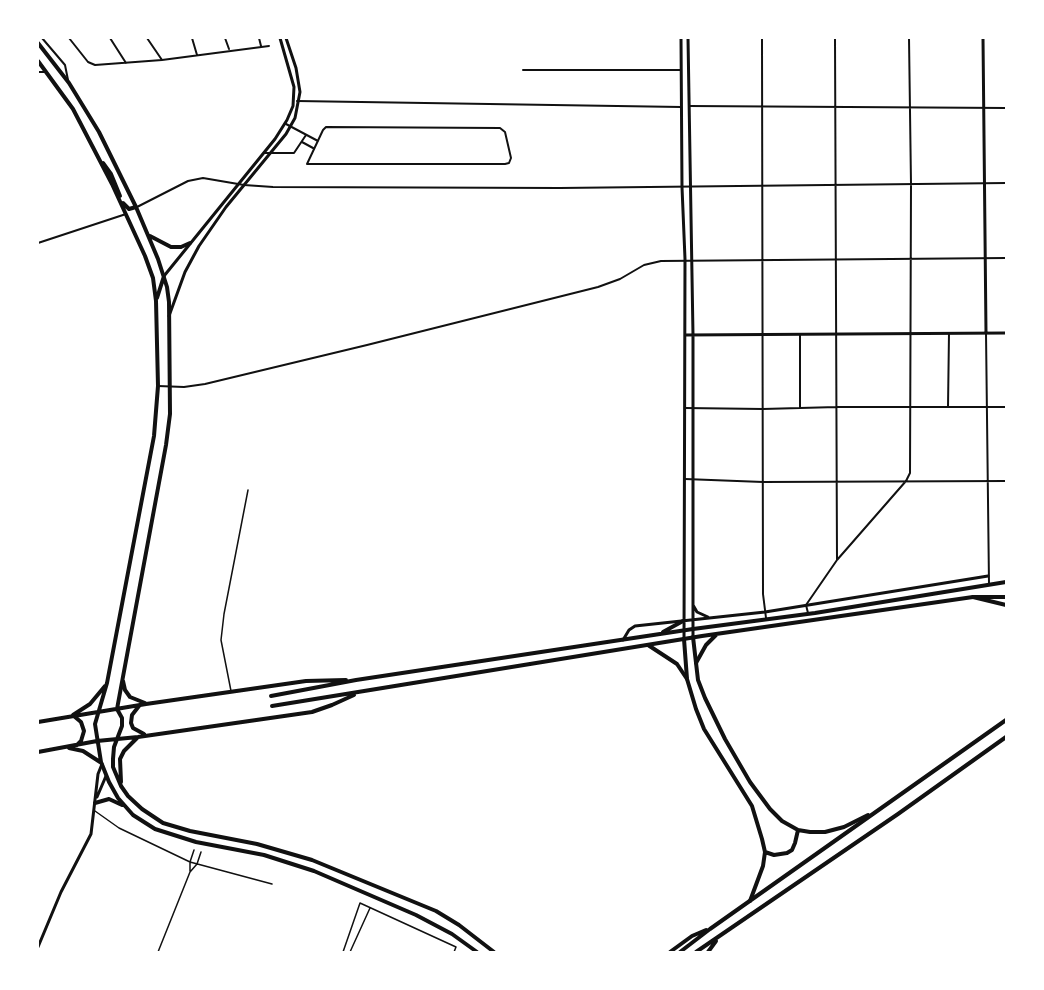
<!DOCTYPE html>
<html>
<head>
<meta charset="utf-8">
<style>
  body { margin:0 }
  #map { position:relative; width:1044px; height:990px; overflow:hidden; background:#fff; font-family:"DM Sans",sans-serif }
  canvas { display:block }
  .frame { position:absolute; inset:0; border:39px solid #fff; pointer-events:none }
</style>
</head>
<body>
<div id="map">
<canvas width="1044" height="990"></canvas>
<div class="frame"></div>
</div>
<script>
const c = document.querySelector('canvas').getContext('2d');
c.lineJoin = 'round';
function shape(rows) {
  const path = new Path2D();
  for (const r of rows) {
    path.moveTo(r[0], r[1]);
    for (let i = 2; i < r.length; i += 2) path.lineTo(r[i], r[i + 1]);
  }
  return path;
}
function stroke(path, color, width, dash) {
  c.strokeStyle = color;
  c.lineWidth = width;
  c.lineCap = dash ? 'butt' : 'round';
  c.setLineDash(dash || []);
  c.stroke(path);
}
const service = shape([
  [231,691,221,640,224,614,248,490],
  [95,811,119,828,190,862,272,884],
  [190,871,190,862,194,850],
  [158,952,190,872,197,864,201,852],
  [343,952,360,903,456,947,454,952],
  [350,952,370,908]
]);
const minor = shape([
  [42,38,65,65,68,80],
  [69,38,88,62,95,65,162,60,269,46],
  [110,38,126,63],
  [147,38,162,60],
  [192,38,197,55],
  [225,38,229,49],
  [259,38,261,46],
  [762,38,763,594,766,618],
  [835,38,837,560],
  [523,70,681,70],
  [38,72,46,72],
  [297,101,681,107],
  [689,106,1006,108],
  [286,124,318,141],
  [326,127,500,128,505,132,511,158,509,163,505,164,307,164,323,130,326,127],
  [302,142,313,148],
  [264,153,294,153,306,135],
  [137,207,188,181,203,178,244,185,273,187,560,188,1006,183],
  [38,243,126,214],
  [986,333,989,584],
  [158,386,184,387,205,384,367,345,598,287,620,279,644,265,661,261,1006,258],
  [948,407,949,333],
  [685,408,763,409,837,407,1006,407],
  [800,408,800,335],
  [685,479,763,482,1006,481],
  [808,613,806,605,837,560,906,481,910,473,911,184,909,38]
]);
const tertiary = shape([
  [681,38,682,187,685,259,684,639],
  [688,38,693,335,693,637],
  [983,38,986,333],
  [164,276,275,139,287,120,293,106,294,87,280,38],
  [169,316,185,272,199,246,226,207,286,134,295,118,300,92,296,68,286,38],
  [685,335,1006,333],
  [693,605,697,612,708,617],
  [623,640,629,630,635,626,765,612,988,576],
  [97,797,106,776],
  [38,947,61,892,91,834,98,774,102,764]
]);
const secondary = shape([
  [693,637,698,680,705,698,725,739,750,782,770,809,782,821,798,830,810,832,825,832,844,827,868,815],
  [684,639,687,679,696,709,704,729,752,806,762,839,765,852,763,866,750,901],
  [765,852,774,855,787,853,792,850,795,843,798,830]
]);
const primary = shape([
  [38,43,69,83,99,132,136,207,158,259,167,287,169,302,170,414,166,445,117,709,122,718,122,726,114,747,113,759,113,767,121,786,128,796,142,809,163,823,190,831,257,844,312,860,436,911,459,925,494,952],
  [38,61,73,109,112,184,145,256,153,278,156,301,158,386,154,436,107,683,95,724,101,762,109,782,118,798,133,815,155,829,196,842,264,855,314,871,416,915,452,934,477,952],
  [103,163,111,174,120,196],
  [123,203,129,209,136,207],
  [150,236,171,247,181,247,190,243],
  [157,298,164,276],
  [663,632,683,621],
  [648,645,677,664,687,679],
  [696,663,706,645,716,635],
  [123,681,125,690,130,697,145,703],
  [271,696,356,680,693,629,815,613,1006,582],
  [139,706,132,715,131,723,133,728,144,734],
  [272,706,702,636,973,597,1006,597],
  [73,715,90,704,105,686],
  [75,717,81,722,84,731,81,741,77,745],
  [38,722,146,704,306,681,346,680],
  [69,748,83,751,100,762],
  [38,752,97,741,138,737,312,712,332,705,354,695],
  [121,782,120,759,124,751,137,738],
  [95,803,109,799,122,805]
]);
const trunk = shape([
  [973,597,1006,605],
  [670,952,692,936,706,930],
  [680,952,710,929,1006,720],
  [696,952,898,814,1006,737],
  [708,952,716,941]
]);
stroke(service, '#111', 1.5);
stroke(minor, '#111', 2);
stroke(tertiary, '#111', 3);
stroke(secondary, '#111', 4);
stroke(primary, '#111', 4);
stroke(trunk, '#111', 4);
</script>
</body>
</html>
